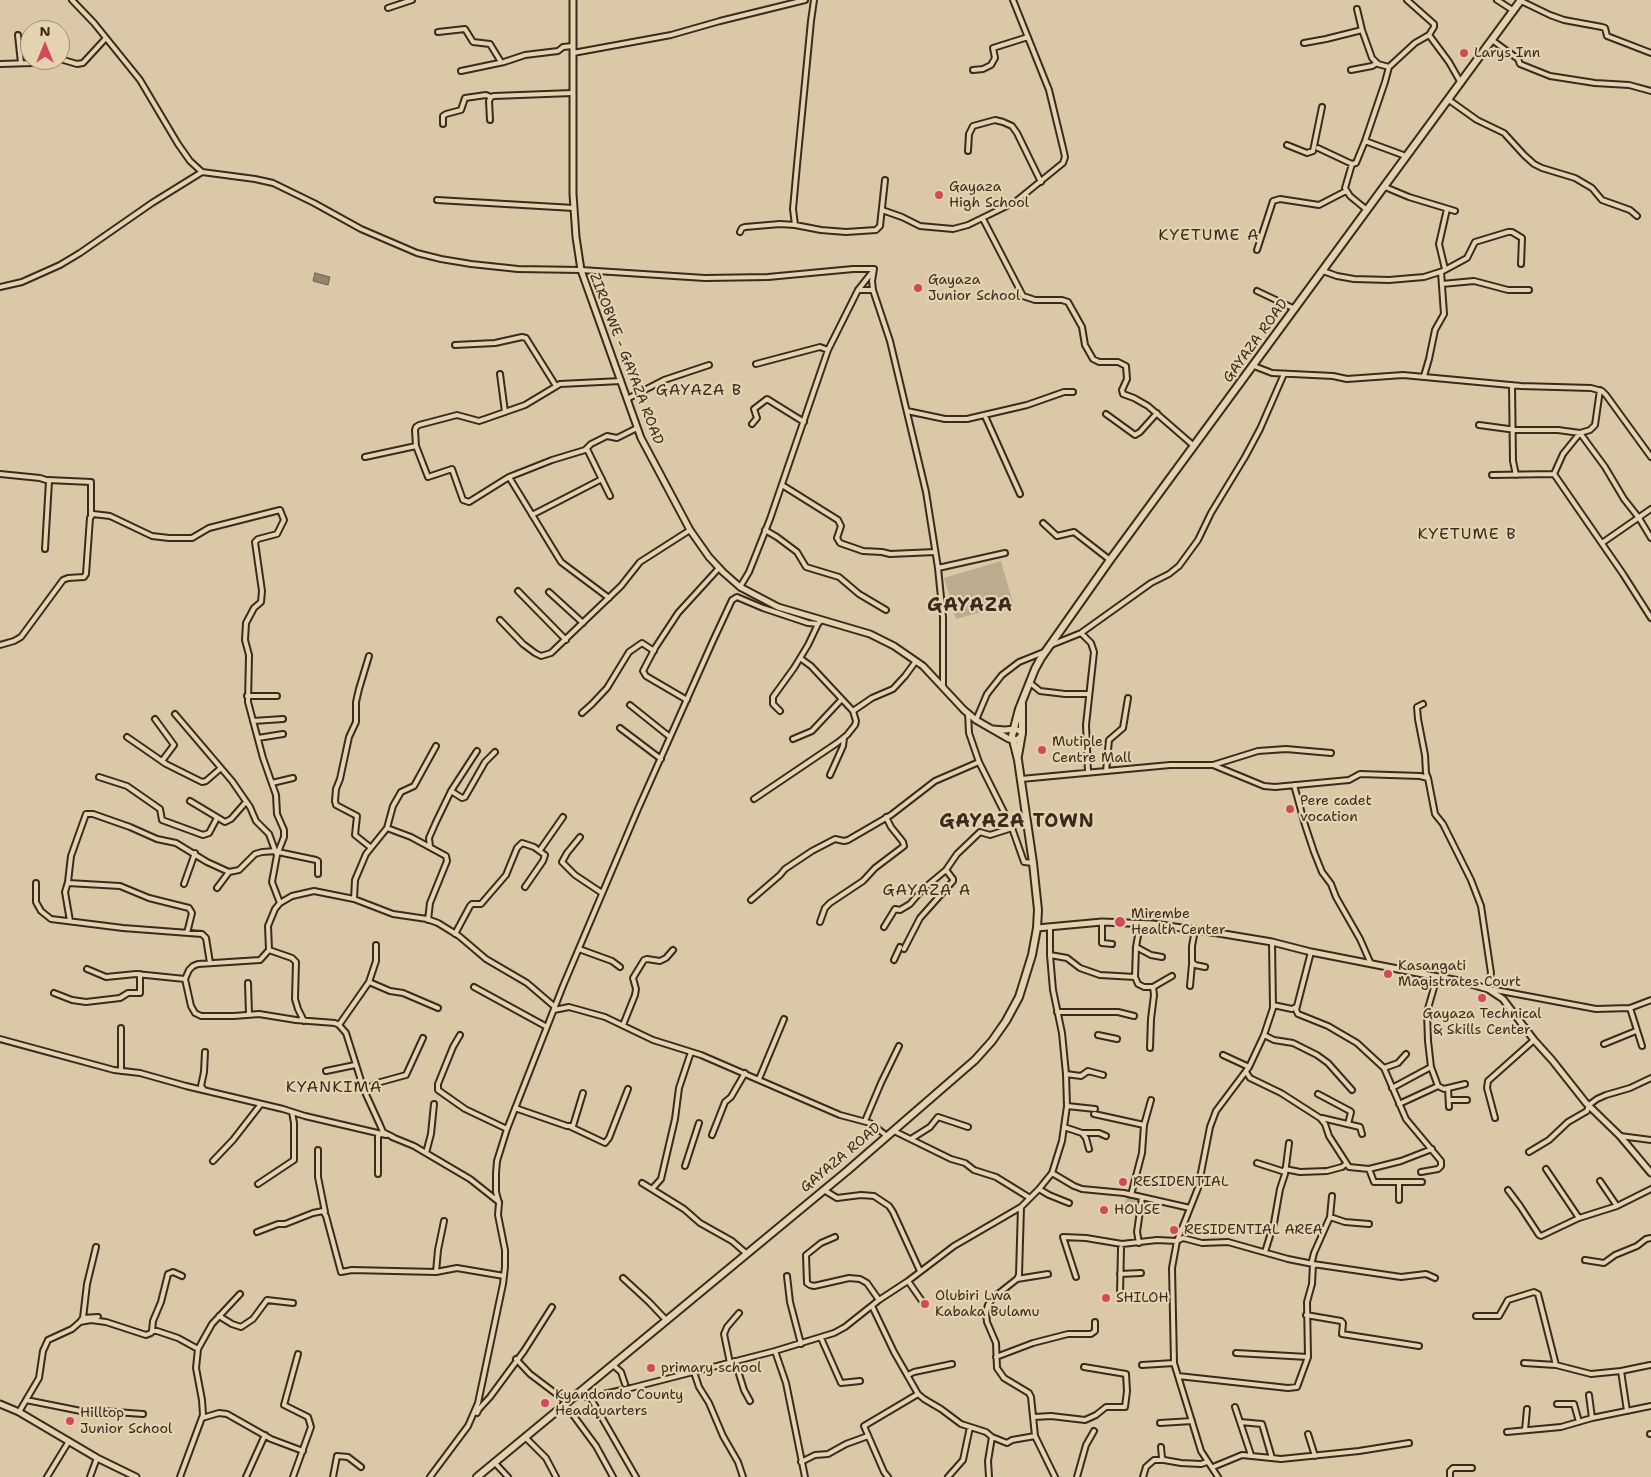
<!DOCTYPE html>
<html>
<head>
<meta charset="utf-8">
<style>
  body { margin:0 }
  #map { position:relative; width:1651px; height:1477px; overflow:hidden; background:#dac8a7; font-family:"Shantell Sans",sans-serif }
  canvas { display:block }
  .north { position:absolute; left:20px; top:20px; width:50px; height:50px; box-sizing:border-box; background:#e4d2b0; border:1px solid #a08f76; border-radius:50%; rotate:0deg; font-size:14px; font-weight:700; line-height:20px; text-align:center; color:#3b2a1e }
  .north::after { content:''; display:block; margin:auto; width:18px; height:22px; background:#d1495b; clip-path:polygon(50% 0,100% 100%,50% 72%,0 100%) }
</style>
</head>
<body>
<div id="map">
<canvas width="1651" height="1477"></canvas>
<div class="north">N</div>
</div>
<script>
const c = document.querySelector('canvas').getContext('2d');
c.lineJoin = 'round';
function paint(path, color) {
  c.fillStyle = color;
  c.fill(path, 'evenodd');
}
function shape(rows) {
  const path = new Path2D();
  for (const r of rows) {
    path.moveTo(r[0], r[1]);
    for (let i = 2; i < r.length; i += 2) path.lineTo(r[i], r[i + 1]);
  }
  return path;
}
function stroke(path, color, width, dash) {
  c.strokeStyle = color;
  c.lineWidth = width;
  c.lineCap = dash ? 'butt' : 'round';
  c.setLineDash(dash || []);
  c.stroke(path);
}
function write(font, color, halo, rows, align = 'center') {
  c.font = font + ' "Shantell Sans",sans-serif';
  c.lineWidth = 4.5;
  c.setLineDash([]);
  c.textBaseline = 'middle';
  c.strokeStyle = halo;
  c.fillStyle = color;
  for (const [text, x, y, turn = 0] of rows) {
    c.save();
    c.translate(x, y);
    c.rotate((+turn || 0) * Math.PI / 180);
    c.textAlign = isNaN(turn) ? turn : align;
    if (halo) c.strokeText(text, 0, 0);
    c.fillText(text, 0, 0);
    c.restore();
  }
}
const green = shape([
  [1001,561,1013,603,956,619,944,578],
  [1127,1195,1141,1199,1138,1213,1124,1209]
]);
const water = shape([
  [315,273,330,277,328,285,313,281,315,273]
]);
const minor = shape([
  [72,0,94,23,140,80,178,144,190,161,202,172,255,179,273,183,314,203,361,229,417,253,441,259,471,264,518,269,581,270,705,278,768,277,853,269,874,269],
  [1497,0,1514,11],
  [1521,1,1550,15,1564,20,1602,27,1605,28,1607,36,1651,53],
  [388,8,412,0],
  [1357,9,1362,30,1372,58,1378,64,1389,67,1415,43,1429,35,1434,27,1434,24,1407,0],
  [438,32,465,29,473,42,490,44,501,62],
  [18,35,21,63],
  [1429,35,1449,62,1461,83],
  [1492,40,1518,59,1520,64,1550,76,1595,83,1629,85,1651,91],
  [1304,43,1326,39,1362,30],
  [573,53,671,35,720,21,805,0],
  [60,59,77,64,83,63,106,38],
  [0,64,33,63,52,60],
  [973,70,983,69,991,65,995,58,993,48,1028,37],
  [1351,70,1372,66,1377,63],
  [461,71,504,62,525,55,558,51,563,47,573,46],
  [1449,100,1477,120,1504,133,1524,155,1534,164,1542,168,1575,178,1592,188,1602,200,1630,210,1637,216],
  [490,120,489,101,491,97,494,96,572,93],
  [443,124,443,116,446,114,461,110,465,98,486,95,491,97],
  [1365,141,1403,155],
  [1287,145,1307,153,1313,151,1322,107],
  [1318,148,1352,164],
  [968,151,969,134,973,126,995,120,1003,122,1012,126,1017,133,1041,182],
  [1385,187,1409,197,1455,211],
  [437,200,574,208],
  [882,210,902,217,920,226,953,229,968,225,1015,202,1063,163,1065,157,1063,148,1049,90,1013,0],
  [1367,210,1350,196,1345,188,1352,164,1356,163,1365,141,1385,82,1389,67],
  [983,219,1023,296,1035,300,1062,300,1068,302,1082,327,1085,345,1093,359,1099,362,1118,362,1126,366,1127,379,1122,390,1123,394,1134,398,1148,406,1194,446],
  [795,225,793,209,797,165,811,21,814,0],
  [740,232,742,228,745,227,780,224,795,225,821,230,846,232,876,230,880,226,885,180],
  [1257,250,1273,201,1280,199,1319,205,1346,191],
  [874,269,872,281,873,290,890,341,926,492,938,568,943,617,943,686],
  [1445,269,1439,244,1447,209],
  [1323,271,1337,276,1354,279,1389,280,1424,277,1443,271,1467,258,1475,242,1508,232,1512,232,1522,238,1521,264],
  [1442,284,1474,281,1508,290,1529,290],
  [0,287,22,282,60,265,80,253,152,203,202,172],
  [858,290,873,290],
  [1257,291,1295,309],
  [455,345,495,343,522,337,526,338,556,386],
  [756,364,820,347,828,350],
  [1254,366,1272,373,1333,376,1347,379,1403,375,1521,386,1591,388,1602,391,1606,395,1651,457],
  [500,374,505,412],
  [1424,376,1429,359,1435,330,1444,314,1441,272],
  [1512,385,1513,461,1516,475],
  [627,399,664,380,709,365],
  [907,411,945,419,967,419,1027,405,1064,392,1073,392],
  [1106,414,1135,435,1140,432,1157,413],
  [985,416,1020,494],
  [752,424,757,418,754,409,767,399,804,422],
  [1479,425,1516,430,1558,430,1580,433,1605,467,1624,499,1639,518,1651,538],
  [416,446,428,477,452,469,463,500,469,502,509,477,552,460,585,450,591,444,607,436,617,438,637,428],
  [587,449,610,496],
  [365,457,416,446,415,430,416,427,419,425,457,415,479,421,485,419,525,405,560,384,621,381],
  [0,474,40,478,49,481,45,549],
  [1554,474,1563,454,1580,433,1590,430,1595,425,1600,390],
  [1492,475,1554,474,1623,574,1651,618],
  [509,477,561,562,609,598],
  [48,480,91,482,91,515],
  [782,485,838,520,841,526,837,538,840,543,863,551,882,552,890,554,935,552],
  [532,515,602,479],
  [1043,523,1057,536,1074,532,1110,560],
  [765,530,777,537,797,552,806,567,839,577,859,594,886,610],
  [1602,543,1651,509],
  [938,568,1005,553],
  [740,587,749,572,770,519,828,350,858,290,873,271],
  [518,591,566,640],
  [549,592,583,623],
  [500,620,523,644,535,653,541,656,551,653,621,586,640,562,690,530],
  [1081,633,1091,643,1094,652,1086,725,1088,772],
  [0,645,14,641,21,637,63,580,68,578,84,577,86,574,90,518,93,514,110,516,152,536,169,538,192,538,209,528,280,510,284,520,277,534,258,539,255,542,262,591,261,602,254,608,246,623,245,640,249,655,248,702,263,758,276,795,277,814,284,830,284,837,277,855,272,882,280,903],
  [1051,645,1081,633,1151,583,1169,574,1179,566,1198,540,1211,513,1245,457,1260,429,1284,374],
  [369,656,359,689,356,702,356,722,349,737,340,779,336,789,335,801,336,805,357,816,355,835,370,847],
  [1029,682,1040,691,1065,694,1089,694],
  [247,696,277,696],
  [687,700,646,676,643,671,655,648,678,613,719,568],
  [1423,704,1417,707,1418,719,1425,755,1426,773,1428,778],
  [630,705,670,737],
  [780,711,773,704,773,697,794,668,808,645,818,624],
  [853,711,872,698,893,689,905,676,916,661],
  [582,713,592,704,607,688,629,652,642,643,654,651],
  [968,713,969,733,979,762,1012,828,1024,862,1033,863],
  [175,714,232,781,250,807,256,821,269,834,276,853],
  [155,719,174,745,162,761],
  [976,720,987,694,1002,675,1019,662,1044,652],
  [253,721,283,719],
  [620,728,661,759],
  [127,737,166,764,202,782,206,781,221,768],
  [258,738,283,734],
  [793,739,812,731,841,700],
  [1213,765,1258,751,1286,749,1331,753],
  [1106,771,1109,740,1123,728,1128,698],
  [830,775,843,746,844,738],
  [99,777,127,786,160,809,162,820,203,835,209,833,217,818],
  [1021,779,1170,765,1213,765,1264,786,1275,787,1349,780,1360,774,1420,776,1428,778,1435,814,1443,824,1471,880,1481,906,1491,973,1487,988],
  [272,783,293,778],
  [1294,785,1305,825,1314,852,1322,872,1331,884,1336,897,1360,939,1371,964],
  [451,791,462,798,465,797,485,762,495,752],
  [754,799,837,743,847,735,855,725,856,721,853,711,811,666,800,658],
  [190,801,225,822,231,819,246,802],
  [387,828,411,837,446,856,447,861,430,903,428,920],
  [580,837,567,853,562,862,575,875,602,893],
  [430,847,429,838,436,822,451,791,477,751],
  [540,850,563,817],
  [278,852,316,860,318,861,318,874],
  [36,883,36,902,41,911,51,919,123,928,202,934,206,938,210,963],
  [68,883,120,886,149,898,189,908,192,913,187,933],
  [184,884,195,853],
  [217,888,229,872],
  [354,899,355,880,366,854,387,828,393,806,401,792,414,786,436,746],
  [751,900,780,875,785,869,812,851,835,839,844,841,848,840,891,815,935,781,979,762],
  [70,921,65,892,68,882,71,856,86,814,93,814,130,827,157,839,176,843,207,862,229,872,239,870,255,854,262,852,276,851],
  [820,922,825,908,830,903,863,881,875,868,904,846,903,842,891,827,886,817],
  [1102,922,1102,943,1112,944],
  [884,927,895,909,900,910,910,904,922,890,946,870,957,854,980,832,990,835,1012,828],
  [1195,930,1192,946,1192,962,1195,965,1205,967],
  [455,934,470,906,472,904,481,904,506,875,517,848,522,843,534,847,545,855,543,861,525,887],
  [1136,947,1151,955,1162,957],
  [579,949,612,961,620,967],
  [904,949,920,918,953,881,953,879,946,870],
  [269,950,292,958,296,962,295,999,298,1009,304,1021],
  [1311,952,1296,1010,1298,1014,1328,1026,1357,1043,1384,1068,1406,1119,1441,1161,1441,1166,1438,1169,1421,1172],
  [1050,955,1067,958,1080,968,1100,975,1135,977,1138,984,1144,987,1153,987,1172,976],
  [894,960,900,947],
  [87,969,106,977,136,974,185,979],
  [1135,977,1136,947,1140,924],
  [369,982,390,991,403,993,438,1008],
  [248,983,249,1014],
  [1190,986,1192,964],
  [474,987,547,1027],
  [1490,989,1596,1009,1630,1008,1651,1000],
  [54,993,72,1000,86,1002,120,998,128,993,140,993,140,974],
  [1273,1005,1292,1009,1296,1007],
  [1630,1008,1642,1046],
  [554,1010,569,1007,605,1017,653,1040,701,1055,840,1115,870,1123,887,1136],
  [1057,1012,1118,1012,1134,1016],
  [339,1025,369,982,376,961,376,945],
  [623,1025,635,995,636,989,633,978,644,960,647,959,660,961,666,958,673,950],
  [460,1035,453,1047,438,1084,438,1090,465,1109,507,1129],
  [1098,1035,1117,1039],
  [1264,1035,1274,1040,1293,1043,1317,1055,1328,1063,1352,1090],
  [0,1039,114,1070,140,1073,186,1086,283,1109,305,1116,386,1135],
  [1604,1044,1636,1031],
  [1150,1048,1151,1019,1154,995,1153,987],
  [1223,1055,1249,1067],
  [1384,1068,1398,1063,1406,1054],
  [121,1071,121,1028],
  [326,1071,355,1065],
  [1246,1072,1250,1078,1281,1093,1320,1118,1325,1124,1329,1136,1349,1167,1369,1169,1401,1161,1432,1149],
  [1066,1074,1081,1076,1088,1071,1103,1075],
  [759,1079,784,1019],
  [1438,1086,1444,1089,1465,1084],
  [1392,1088,1431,1067,1428,1041,1427,1012,1437,977],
  [1448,1088,1449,1107],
  [204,1090,201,1086,204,1072,205,1052],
  [364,1090,377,1083,406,1075,423,1038],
  [1318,1094,1350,1111,1351,1112,1348,1124],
  [1450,1100,1467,1100],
  [1399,1104,1438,1086,1431,1067],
  [1067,1106,1095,1109],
  [515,1108,567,1126,573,1126,583,1093],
  [1094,1114,1144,1125,1151,1100],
  [1322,1118,1360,1127,1362,1134],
  [1495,1118,1487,1088,1488,1081,1534,1040],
  [865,1121,881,1083,899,1046],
  [569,1126,605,1143,609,1138,628,1089],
  [1064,1127,1082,1133,1086,1138,1089,1149],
  [894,1131,951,1159,965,1163,974,1170,996,1177,1030,1198],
  [1082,1133,1099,1133,1106,1136],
  [712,1135,725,1102,731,1097,745,1073],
  [1620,1136,1651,1140],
  [392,1137,414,1146,470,1179,499,1202],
  [393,1137,383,1132,380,1125,364,1090,346,1033,339,1025,335,1023,296,1020,259,1014,234,1016,201,1016,195,1013,191,1006,185,979,189,970,193,966,198,964,260,960,269,950,268,926,275,909,280,903,292,896,314,891,354,899,393,914,427,919,438,923,459,936,486,959,527,983,555,1007],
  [911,1139,930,1127,938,1117,968,1127],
  [318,1150,318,1177,325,1212],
  [1529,1152,1549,1140,1568,1122,1587,1111,1589,1105,1597,1099,1606,1095,1630,1088,1651,1078],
  [426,1153,431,1134,434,1104],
  [213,1161,233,1140,261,1104],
  [1257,1163,1285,1172],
  [685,1166,699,1123],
  [1285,1169,1300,1172,1327,1171,1342,1167,1346,1164],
  [1369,1169,1374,1182,1422,1182],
  [1546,1169,1579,1218],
  [1052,1173,1074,1186,1082,1189,1124,1193,1190,1208],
  [378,1174,378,1136,382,1133],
  [1600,1181,1617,1206],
  [1399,1182,1399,1200],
  [642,1183,684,1209,700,1223,732,1241,747,1254],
  [258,1184,294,1160,294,1123,292,1112],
  [652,1189,661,1179,675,1119,679,1088,691,1052],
  [1039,1189,1049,1195,1069,1203],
  [824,1190,837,1198,861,1195,874,1196,889,1206,893,1212,920,1271],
  [1508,1190,1520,1206,1539,1235,1541,1236,1579,1218,1617,1206,1651,1189],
  [1131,1195,1142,1153,1144,1125],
  [1021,1207,1019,1275,1017,1279,993,1298,988,1305,986,1313,987,1322,996,1343,997,1368,1004,1378,1029,1393,1031,1397,1035,1436,1055,1477],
  [1330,1217,1345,1222,1369,1224],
  [257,1232,278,1224,285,1224,313,1213,323,1211,326,1216,341,1272,352,1270,436,1272,457,1268,504,1276],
  [835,1237,821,1243,806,1255,807,1283,810,1285,814,1286,849,1278,860,1279,867,1283,879,1300],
  [1139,1243,1137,1232,1142,1197],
  [1265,1252,1274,1223,1280,1189,1285,1174,1289,1143],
  [1585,1260,1604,1263,1615,1255,1637,1246,1646,1239,1651,1238],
  [1312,1261,1314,1253,1330,1217,1332,1196],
  [436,1272,438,1250,444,1221],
  [1120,1274,1141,1273],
  [787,1276,790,1302,801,1344],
  [1076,1277,1063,1237,1086,1238,1122,1244,1157,1240,1177,1241,1183,1238,1202,1243,1228,1242,1288,1259,1313,1264,1401,1277,1426,1274,1435,1278],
  [623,1278,649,1302,667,1321],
  [1017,1279,1048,1274],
  [908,1281,922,1301],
  [1120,1295,1121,1248],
  [872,1306,894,1352,918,1394,924,1399,941,1409,961,1424,986,1432,992,1437,1007,1443,1012,1440,1035,1436],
  [1306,1315,1341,1321,1343,1323,1342,1334,1419,1346],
  [219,1316,232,1324,241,1327,253,1319,267,1300,293,1303],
  [1476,1316,1499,1316,1508,1300,1534,1292,1538,1294,1556,1365,1591,1374,1621,1371,1627,1411],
  [83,1318,98,1317],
  [80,1322,91,1320,106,1322,146,1335,151,1333,152,1331,157,1331,178,1338,198,1349],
  [152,1331,153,1321,161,1302,168,1274,173,1272,182,1276],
  [821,1338,841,1383,860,1381],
  [775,1351,786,1383,805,1477],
  [1236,1353,1308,1357],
  [996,1357,1033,1343,1068,1334,1091,1334,1095,1331,1095,1322],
  [516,1359,530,1374,567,1402],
  [735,1361,744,1390,750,1401],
  [730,1363,724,1334,727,1327,739,1313],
  [1524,1363,1556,1365],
  [613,1365,621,1372,625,1384],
  [1142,1365,1174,1363],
  [1621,1371,1650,1365],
  [694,1372,699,1387,709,1403,723,1436,738,1462,743,1477],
  [908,1375,914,1372,952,1364],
  [1178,1376,1288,1388,1297,1387,1308,1357,1307,1302,1312,1284,1313,1264],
  [1589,1395,1592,1418],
  [575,1396,590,1397,631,1388,775,1351,834,1333,845,1327,879,1300,908,1281,954,1246,1021,1207,1039,1189,1052,1173,1062,1141,1067,1106,1066,1074,1062,1033,1053,990,1050,955,1050,927],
  [590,1397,636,1477],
  [26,1400,81,1411,102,1411,143,1414],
  [565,1404,596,1446,613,1477],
  [1557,1404,1574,1404,1579,1422],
  [1235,1407,1240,1422,1262,1424,1272,1458],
  [19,1412,39,1378,43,1351,48,1340,72,1329,80,1322,83,1318,87,1284,96,1247],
  [477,1413,479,1409,490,1397,524,1351,552,1307],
  [1034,1417,1051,1416,1085,1420,1096,1415,1106,1407,1125,1407,1127,1391,1126,1374,1084,1367],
  [202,1418,219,1413,227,1414,271,1439,303,1451],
  [1240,1422,1251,1455],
  [1160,1423,1192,1421],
  [1525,1430,1527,1409],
  [1507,1432,1561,1427,1592,1418,1651,1406],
  [1308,1434,1315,1456],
  [1650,1434,1651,1434],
  [525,1437,546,1458,556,1477],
  [1161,1447,1162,1458,1164,1460,1181,1463,1201,1464,1207,1462],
  [494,1462,508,1477],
  [801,1462,815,1455,828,1454,846,1444,868,1436],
  [1213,1467,1242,1455,1281,1459,1359,1451,1409,1443],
  [47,1477,69,1441],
  [90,1477,97,1458],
  [180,1477,203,1415,202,1400,196,1368,198,1349,212,1324,240,1294],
  [246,1477,265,1435],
  [293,1477,311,1427,308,1417,284,1405,298,1354],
  [333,1477,337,1456,348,1457,361,1467],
  [430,1477,468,1426,478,1403,503,1284,505,1267,505,1250,498,1215,499,1203,496,1192,496,1173,497,1161,507,1129,563,986,638,809,712,643,732,600,737,597,763,608,808,623,818,624,821,620],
  [888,1477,884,1472,864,1426,918,1394],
  [948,1477,963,1460,970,1427],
  [989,1477,988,1461,992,1437],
  [1077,1477,1086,1445,1094,1431],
  [1143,1477,1146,1467,1154,1460,1163,1460],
  [1218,1477,1201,1451,1174,1363,1172,1268,1177,1241,1198,1188,1210,1127,1216,1111,1249,1067,1264,1035,1273,1008,1272,942],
  [1450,1477,1450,1471,1453,1468,1472,1468]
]);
const tertiary = shape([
  [573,0,573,194,576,237,581,270,641,438,690,530,709,557,723,572,740,587,778,607,870,634,894,646,923,666,964,710,976,720,1009,739,1017,740,1021,736],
  [993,729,1005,730,1015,729,1022,732],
  [1037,928,1102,922,1153,924,1218,933,1272,942,1311,952,1464,982,1488,989,1503,999,1534,1040,1552,1060,1586,1103,1620,1136,1651,1173],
  [0,1404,19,1412,97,1458,136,1477]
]);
const primary = shape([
  [1018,756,1022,733,1022,704],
  [477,1477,847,1171,975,1060,992,1041,1006,1021,1019,997,1032,955,1037,928,1038,910,1033,863,1018,760,1012,736,1019,709,1035,669,1041,658,1110,560,1521,0]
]);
const markers = [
  [1464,53,5,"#d1495b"],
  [939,195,5,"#d1495b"],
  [918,288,5,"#d1495b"],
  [1042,750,5,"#d1495b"],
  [1290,809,5,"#d1495b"],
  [1120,922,6,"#d1495b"],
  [1388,974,5,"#d1495b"],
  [1482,998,5,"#d1495b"],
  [1123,1182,5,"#d1495b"],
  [1104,1210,5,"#d1495b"],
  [1174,1230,5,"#d1495b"],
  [1106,1298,5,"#d1495b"],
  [925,1304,5,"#d1495b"],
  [651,1368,5,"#d1495b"],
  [545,1403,5,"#d1495b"],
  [70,1421,5,"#d1495b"]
];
const poiNames = [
  ["Larys Inn",1474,53],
  ["Gayaza",949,187],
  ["High School",949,203],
  ["Gayaza",928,280],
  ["Junior School",928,296],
  ["Mutiple",1052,742],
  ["Centre Mall",1052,758],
  ["Pere cadet",1300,801],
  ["vocation",1300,817],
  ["Mirembe",1131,914],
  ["Health Center",1131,930],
  ["Kasangati",1398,966],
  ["Magistrates Court",1398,982],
  ["Gayaza Technical",1482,1014,"center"],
  ["& Skills Center",1482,1030,"center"],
  ["RESIDENTIAL",1133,1182],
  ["HOUSE",1114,1210],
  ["RESIDENTIAL AREA",1184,1230],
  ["Olubiri Lwa",935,1296],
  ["Kabaka Bulamu",935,1312],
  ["SHILOH",1116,1298],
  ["primary school",661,1368],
  ["Kyandondo County",555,1395],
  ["Headquarters",555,1411],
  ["Hilltop",80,1413],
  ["Junior School",80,1429]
];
const streetNames = [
  ["GAYAZA ROAD",1256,341,-54],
  ["ZIROBWE - GAYAZA ROAD",626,359,69],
  ["GAYAZA ROAD",841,1158,-40]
];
const quarterNames = [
  ["KYETUME A",1209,236],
  ["GAYAZA B",699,391],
  ["KYETUME B",1467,535],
  ["GAYAZA A",927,891],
  ["KYANKIMA",334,1088]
];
const districtNames = [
  ["GAYAZA",970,606],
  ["GAYAZA TOWN",1017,822]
];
paint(green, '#bcab8e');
paint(water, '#94836b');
stroke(water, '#705f4c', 1);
stroke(minor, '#3b2a1e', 8);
stroke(tertiary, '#3b2a1e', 9);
stroke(primary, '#3b2a1e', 10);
stroke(minor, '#e4d2b0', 4);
stroke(tertiary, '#e4d2b0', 5);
stroke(primary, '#e4d2b0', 6);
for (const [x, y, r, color] of markers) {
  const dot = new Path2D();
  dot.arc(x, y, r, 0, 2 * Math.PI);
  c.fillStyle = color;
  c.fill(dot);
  stroke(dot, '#e4d2b0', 2);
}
write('14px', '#3b2a1e', '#e4d2b0', poiNames, 'left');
write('14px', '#3b2a1e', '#e4d2b0', streetNames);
c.letterSpacing = '1px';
write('16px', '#3b2a1e', '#e4d2b0', quarterNames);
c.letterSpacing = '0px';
c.letterSpacing = '1px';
write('bold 19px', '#3b2a1e', '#e4d2b0', districtNames);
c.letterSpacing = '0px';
</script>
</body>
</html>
